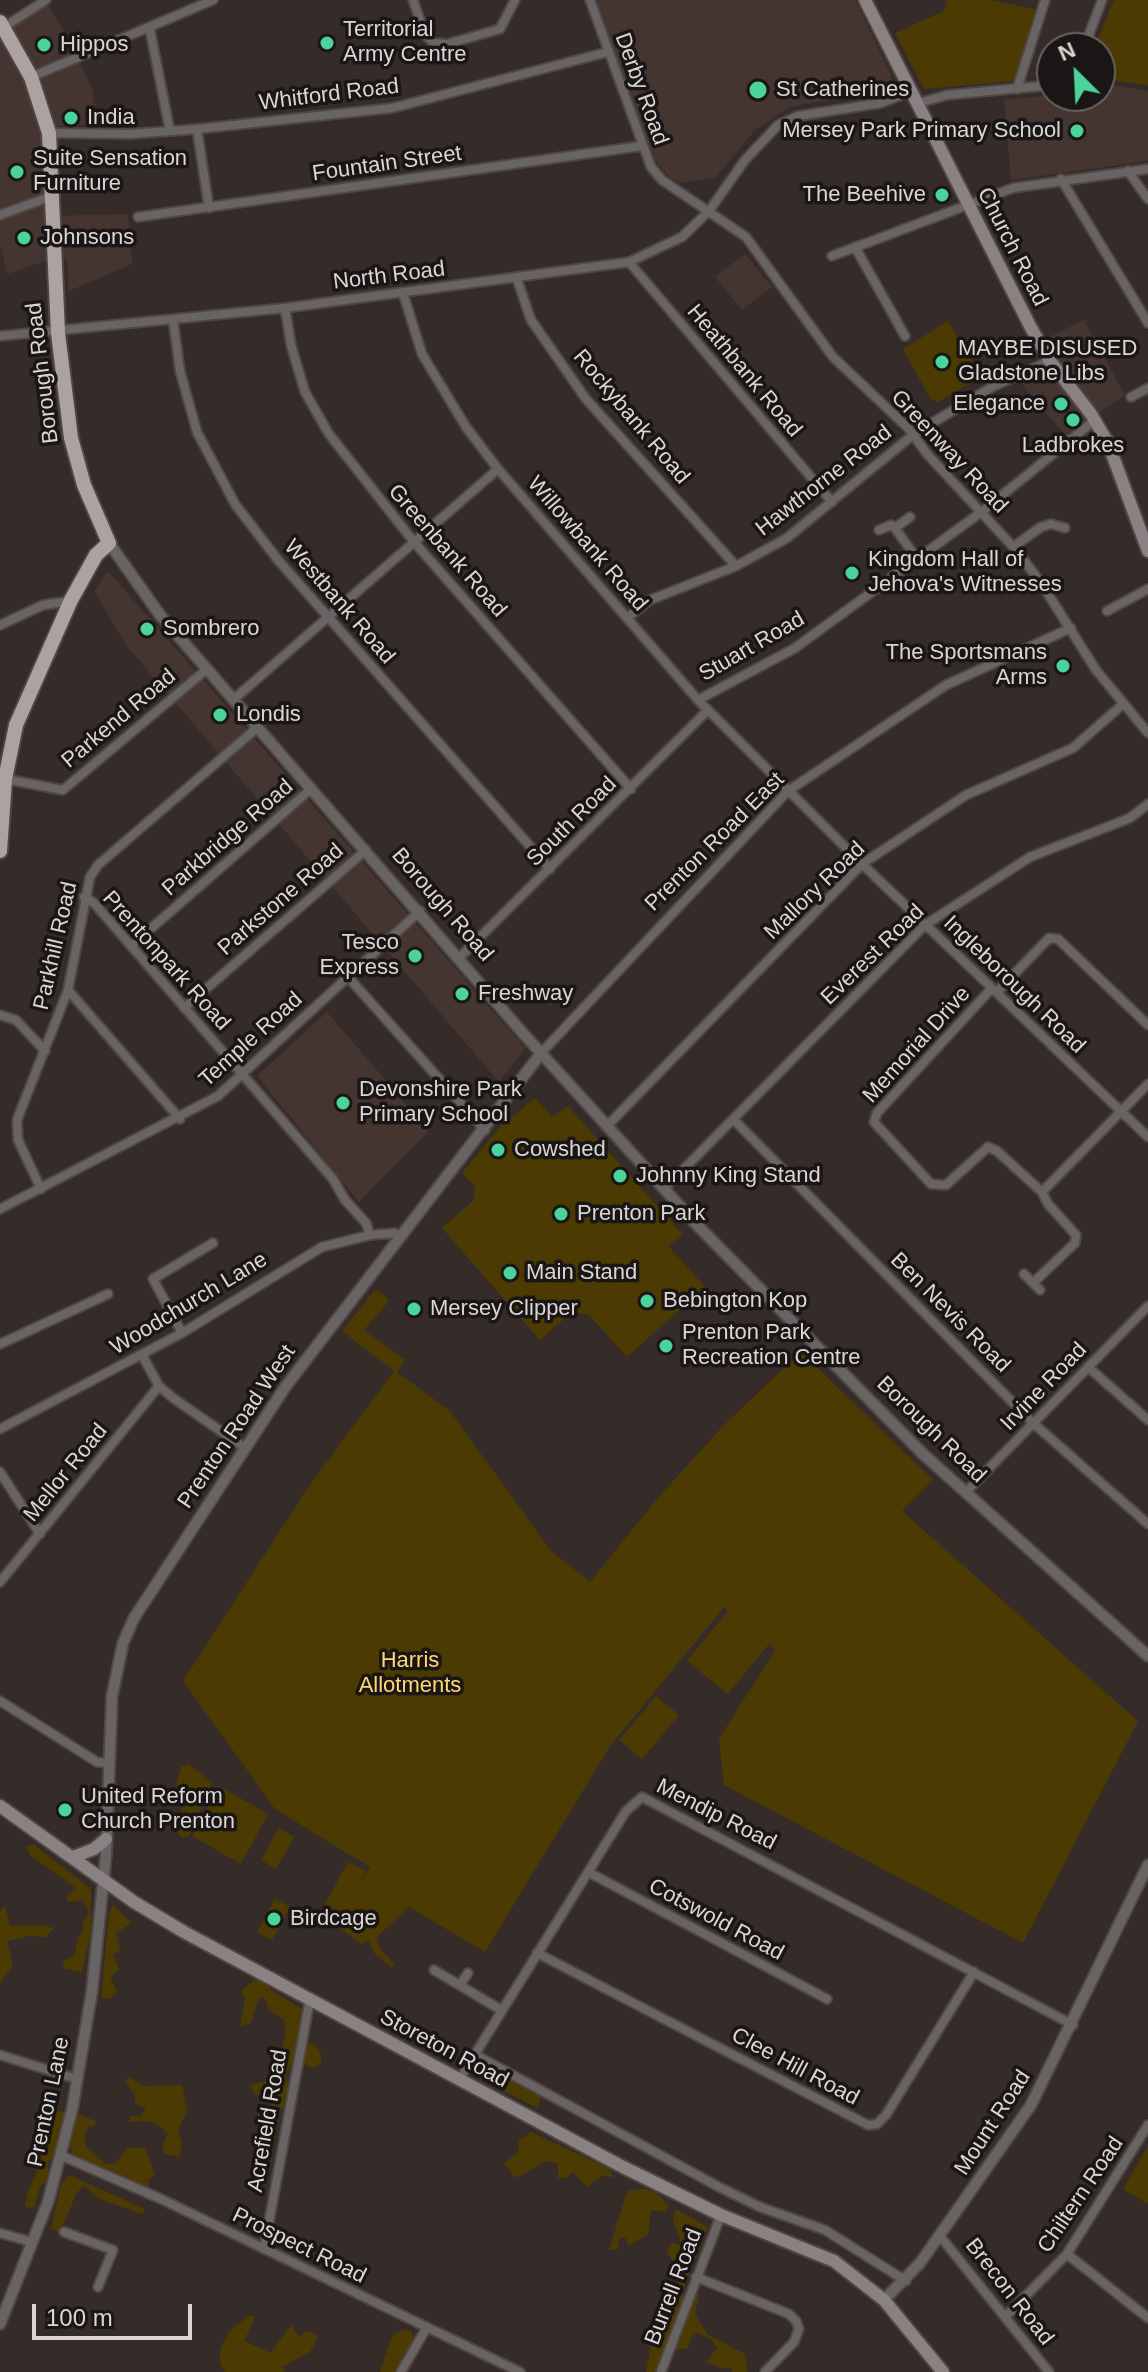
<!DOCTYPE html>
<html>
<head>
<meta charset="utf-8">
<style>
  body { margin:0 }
  #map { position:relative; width:1148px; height:2372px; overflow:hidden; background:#352c2a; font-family:Arial,sans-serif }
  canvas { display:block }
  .north { position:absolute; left:1036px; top:32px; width:80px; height:80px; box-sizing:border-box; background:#191615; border:2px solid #676361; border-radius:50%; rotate:336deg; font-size:22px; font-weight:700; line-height:32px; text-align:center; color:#dbd6d4 }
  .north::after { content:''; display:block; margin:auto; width:28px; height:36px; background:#4ad49c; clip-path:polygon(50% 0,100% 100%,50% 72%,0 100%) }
  .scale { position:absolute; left:32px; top:2304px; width:160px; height:36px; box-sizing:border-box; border:4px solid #dbd6d4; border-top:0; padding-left:10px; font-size:24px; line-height:28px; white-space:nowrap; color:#dbd6d4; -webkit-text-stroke:6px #191615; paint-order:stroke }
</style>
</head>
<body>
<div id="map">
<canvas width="1148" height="2372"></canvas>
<div class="north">N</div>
<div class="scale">100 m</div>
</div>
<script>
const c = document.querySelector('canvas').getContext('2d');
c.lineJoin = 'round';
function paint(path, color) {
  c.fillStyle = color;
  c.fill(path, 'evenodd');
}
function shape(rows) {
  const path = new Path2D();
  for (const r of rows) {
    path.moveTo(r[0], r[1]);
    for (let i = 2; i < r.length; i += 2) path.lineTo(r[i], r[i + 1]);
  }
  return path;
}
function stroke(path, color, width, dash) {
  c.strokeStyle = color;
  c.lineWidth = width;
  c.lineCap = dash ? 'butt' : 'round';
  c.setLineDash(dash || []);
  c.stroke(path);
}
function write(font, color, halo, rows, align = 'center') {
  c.font = font + ' Arial,sans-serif';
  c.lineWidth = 7;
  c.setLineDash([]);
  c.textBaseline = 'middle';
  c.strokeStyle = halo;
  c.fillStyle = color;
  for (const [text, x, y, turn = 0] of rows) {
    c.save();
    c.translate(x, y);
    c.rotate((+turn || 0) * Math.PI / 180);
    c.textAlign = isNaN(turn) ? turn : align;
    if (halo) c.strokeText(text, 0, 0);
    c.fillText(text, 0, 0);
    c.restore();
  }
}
const built = shape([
  [593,0,855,0,891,75,891,88,790,107,755,130,716,177,680,183,670,178,655,160],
  [48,5,67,35,93,91,95,125,44,126,50,216,128,214,132,264,69,291,67,259,51,259,7,274,0,244,0,28],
  [1100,83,1148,91,1148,161,1011,180,1004,100,1052,95,1100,96],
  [745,254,772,287,742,310,715,277],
  [1084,320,1125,395,1066,436,1021,383,1056,365,1042,341],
  [108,571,525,1048,499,1082,127,646,94,591],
  [327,1012,429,1131,359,1202,257,1076]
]);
const green = shape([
  [947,0,990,0,1039,10,1014,81,924,89,895,33,944,11],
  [1114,0,1148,0,1148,85,1100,79,1100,48,1094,48],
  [948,321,982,376,938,402,930,398,903,349],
  [535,1098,552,1117,568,1106,683,1235,668,1246,705,1287,627,1357,589,1315,572,1312,540,1340,442,1228,474,1200,475,1186,462,1173,500,1127],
  [374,1291,381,1292,389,1301,364,1330,405,1360,397,1372,450,1411,551,1551,590,1582,657,1499,723,1426,801,1352,933,1480,902,1511,1138,1721,1023,1943,724,1785,719,1739,775,1650,769,1644,728,1694,687,1661,728,1611,724,1607,610,1746,485,1952,409,1907,377,1937,380,1948,394,1964,392,1968,375,1954,369,1941,361,1944,320,1913,348,1862,366,1871,357,1888,370,1867,275,1809,183,1681,307,1489,394,1371,342,1331],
  [656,1696,679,1715,642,1759,619,1740],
  [189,1764,212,1783,189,1836,182,1838,176,1831,183,1815,177,1782,181,1767],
  [219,1786,268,1814,241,1864,192,1836],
  [279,1828,294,1837,276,1869,261,1860],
  [33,1844,91,1889,91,1930,82,1972,65,1969,62,1962,75,1954,78,1937,84,1931,82,1924,89,1913,83,1900,68,1902,66,1897,76,1888,31,1856,26,1847],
  [275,1899,290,1907,272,1940,257,1932],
  [113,1905,132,1923,116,1933,120,1951,113,1955,119,1969,110,1978,117,1992,109,1999,101,1998,109,1914],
  [5,1906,10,1926,42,1925,54,1928,46,1937,29,1936,7,1941,13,1965,0,1984,0,1911],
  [259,1976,271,1990,310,2014,308,2029,299,2032,299,2039,315,2045,321,2054,321,2064,313,2068,301,2063,290,2067,286,2076,291,2095,287,2105,280,2109,273,2150,258,2147,271,2102,269,2095,254,2095,251,2085,281,2077,279,2062,285,2036,284,2020,269,2010,264,1996,258,2000,251,2023,240,2026,245,1999,241,1991],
  [479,2064,541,2097,538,2108,480,2079,474,2073],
  [129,2077,143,2086,182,2085,187,2111,178,2130,182,2144,179,2157,165,2154,162,2146,168,2134,161,2127,148,2121,128,2122,131,2116,140,2116,146,2109,135,2103,135,2095,125,2081],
  [54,2108,68,2114,56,2153,49,2161,47,2181,40,2187,34,2208,25,2207,27,2194,40,2165,39,2146,43,2128],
  [80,2115,95,2121,96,2125,88,2127,84,2135,86,2146,106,2164,115,2164,128,2147,146,2149,155,2175,148,2179,149,2187,73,2159,68,2134,74,2118],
  [531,2132,610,2169,613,2178,603,2175,587,2187,573,2172,566,2178,558,2178,558,2164,546,2161,516,2178,504,2164,518,2152,519,2140],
  [1148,2146,1148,2204,1123,2189],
  [69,2175,145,2209,143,2214,99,2199,85,2186,77,2192,60,2233,51,2228,61,2185],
  [643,2189,655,2192,669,2205,666,2212,651,2210,648,2235,628,2246,626,2237,619,2239,617,2250,609,2250,627,2191],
  [676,2209,708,2227,684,2288,680,2290,674,2262,666,2251,672,2243,682,2246,673,2219],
  [673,2293,699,2295,695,2314,707,2334,745,2354,747,2372,732,2372,732,2367,723,2369,706,2362,717,2348,712,2340,697,2332,691,2337,688,2348,664,2352,658,2372,646,2372,653,2334,668,2298],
  [249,2315,255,2317,244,2341,271,2353,291,2325,300,2338,305,2331,316,2334,317,2339,310,2352,282,2367,285,2372,225,2372,220,2364,220,2349,229,2332],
  [401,2330,411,2331,414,2339,395,2372,380,2372,392,2336]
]);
const minor = shape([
  [413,0,425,35,434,43,447,44,500,29,515,0],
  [590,0,651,167,662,180,746,237,833,357,908,428,928,455,1017,551,1041,583,1096,670,1148,733],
  [4,27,46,0],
  [150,30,170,131],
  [1084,48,1102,0],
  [31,77,213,0],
  [1017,89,1045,0],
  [919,103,947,95,1052,85],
  [197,129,209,208],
  [49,133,130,134,197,129,392,108,608,52],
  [1128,171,1148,199],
  [1061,179,1148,323],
  [0,215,52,196],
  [138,217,641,146],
  [855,247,905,336],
  [832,256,1013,188,1148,169],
  [629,262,832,502],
  [517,279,531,320,586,399,736,566],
  [403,293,422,354,466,427,498,469,698,700,862,864,1148,1137],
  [285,308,291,345,305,392,329,434,414,542,631,789],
  [173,319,180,371,197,432,235,504,278,560,550,869],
  [0,336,285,308,629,262,682,237,709,211,745,160,778,125,798,116,881,103,912,91],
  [1131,397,1148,388],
  [895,528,910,517],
  [879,530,891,525,895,528,917,559],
  [1013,547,1041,527,1051,524,1065,528],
  [1107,611,1148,589],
  [627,618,650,600,736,566,787,538,914,434,992,387,1050,361],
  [0,625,43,605,70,601],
  [234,699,498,469],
  [698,700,795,648,980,513,1095,420],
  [5,779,63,790,207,669],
  [84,897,94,903,333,1179,345,1200,366,1223,370,1235],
  [131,946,312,788],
  [459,958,708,710],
  [348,977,485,1130],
  [992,988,877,1113,874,1122,931,1184,946,1185,988,1147,997,1151,1042,1192,1048,1204,1076,1235,1075,1243,1033,1283],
  [68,990,180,1119],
  [997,992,1049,938,1058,939,1148,1025],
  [184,1008,366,850],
  [0,1015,16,1020,45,1051],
  [542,1052,788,791,946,685,1071,628],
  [734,1120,1033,1423,1148,1524],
  [607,1126,862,864,966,795,1073,748,1123,704],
  [41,1189,18,1140,17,1120,68,990,90,877,98,865,258,727],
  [664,1189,925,925,1030,857,1130,818,1148,804],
  [1042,1192,1148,1084],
  [0,1209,218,1096,420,911],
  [1024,1274,1040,1290],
  [182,1333,153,1279,213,1243],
  [0,1344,108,1294],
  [142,1355,159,1386,173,1398,245,1448],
  [1088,1367,1148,1420],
  [0,1429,182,1333,322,1247,370,1235,395,1233,401,1236],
  [0,1472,40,1534],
  [965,1493,1148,1306],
  [0,1582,159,1386],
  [0,1701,97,1762,107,1763],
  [588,1872,827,1999],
  [537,1953,868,2125,877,2124,886,2115,974,1972],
  [434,1970,501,2010],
  [460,1985,468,1973],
  [474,2054,719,2187,760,2207,825,2230,906,2281],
  [0,2055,77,2079],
  [459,2080,626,1811,642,1797,1073,2025],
  [60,2155,161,2199,520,2372],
  [64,2232,113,2250,98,2287],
  [0,2233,32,2242],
  [940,2236,1049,2372],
  [264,2249,310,1999],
  [1067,2254,1148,2318],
  [696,2277,789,2314,796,2321,799,2329,794,2342,765,2372],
  [1006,2316,1067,2254,1148,2125],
  [401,2372,427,2327],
  [661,2372,721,2215]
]);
const tertiary = shape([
  [109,543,160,615,521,1031,696,1224,922,1453,1148,1656],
  [884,2300,920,2263,1031,2105,1148,1865],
  [0,2324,48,2202,72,2110,92,1991,106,1855,112,1696,123,1643,134,1618,286,1386,542,1052]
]);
const secondary = shape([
  [865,0,1030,326,1050,361,1091,414,1108,443,1148,551],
  [0,1806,134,1902,184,1932,623,2167,721,2215,834,2261,884,2300,943,2372],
  [73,1857,94,1849,106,1839]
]);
const trunk = shape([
  [0,22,31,77,49,133,58,333,71,438,84,485,109,543,96,555,71,600,16,725,5,779,0,851]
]);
const markers = [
  [327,43,8,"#4ad49c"],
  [44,45,8,"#4ad49c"],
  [758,90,10,"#4ad49c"],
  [71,118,8,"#4ad49c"],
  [1077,131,8,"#4ad49c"],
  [17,172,8,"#4ad49c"],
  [942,195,8,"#4ad49c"],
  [24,238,8,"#4ad49c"],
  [942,362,8,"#4ad49c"],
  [1061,404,8,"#4ad49c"],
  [1073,420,8,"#4ad49c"],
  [852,573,8,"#4ad49c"],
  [147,629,8,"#4ad49c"],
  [1063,666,8,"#4ad49c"],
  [220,715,8,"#4ad49c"],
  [415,956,8,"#4ad49c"],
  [462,994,8,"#4ad49c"],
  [343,1103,8,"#4ad49c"],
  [498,1150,8,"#4ad49c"],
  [620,1176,8,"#4ad49c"],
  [561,1214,8,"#4ad49c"],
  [510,1273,8,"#4ad49c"],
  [647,1301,8,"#4ad49c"],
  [414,1309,8,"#4ad49c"],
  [666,1346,8,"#4ad49c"],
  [65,1810,8,"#4ad49c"],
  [274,1919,8,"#4ad49c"]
];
const poiNames = [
  ["Territorial",343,30],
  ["Army Centre",343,55],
  ["Hippos",60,45],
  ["St Catherines",776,90],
  ["India",87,118],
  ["Mersey Park Primary School",1061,131,"right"],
  ["Suite Sensation",33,159],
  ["Furniture",33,184],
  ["The Beehive",926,195,"right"],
  ["Johnsons",40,238],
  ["MAYBE DISUSED",958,349],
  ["Gladstone Libs",958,374],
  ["Elegance",1045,404,"right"],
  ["Ladbrokes",1073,446,"center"],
  ["Kingdom Hall of",868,560],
  ["Jehova's Witnesses",868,585],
  ["Sombrero",163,629],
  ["The Sportsmans",1047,653,"right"],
  ["Arms",1047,678,"right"],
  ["Londis",236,715],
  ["Tesco",399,943,"right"],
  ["Express",399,968,"right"],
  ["Freshway",478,994],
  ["Devonshire Park",359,1090],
  ["Primary School",359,1115],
  ["Cowshed",514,1150],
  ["Johnny King Stand",636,1176],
  ["Prenton Park",577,1214],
  ["Main Stand",526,1273],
  ["Bebington Kop",663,1301],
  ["Mersey Clipper",430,1309],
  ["Prenton Park",682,1333],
  ["Recreation Centre",682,1358],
  ["United Reform",81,1797],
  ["Church Prenton",81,1822],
  ["Birdcage",290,1919]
];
const streetNames = [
  ["Derby Road",641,89,70],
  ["Whitford Road",329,95,-7],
  ["Fountain Street",387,164,-8],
  ["Church Road",1012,247,63],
  ["North Road",389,276,-7],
  ["Heathbank Road",744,371,50],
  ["Borough Road",43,373,-97],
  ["Rockybank Road",631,417,50],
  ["Greenway Road",949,452,47],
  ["Hawthorne Road",824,481,-38],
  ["Willowbank Road",587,544,49],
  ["Greenbank Road",447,551,49],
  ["Westbank Road",339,602,49],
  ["Stuart Road",752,647,-30],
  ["Parkend Road",119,719,-40],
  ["South Road",572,822,-45],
  ["Parkbridge Road",228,838,-41],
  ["Prenton Road East",715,842,-45],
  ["Mallory Road",815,891,-44],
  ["Parkstone Road",281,900,-41],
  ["Borough Road",442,905,49],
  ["Parkhill Road",56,946,-77],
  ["Everest Road",873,955,-44],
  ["Prentonpark Road",166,961,48],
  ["Ingleborough Road",1014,985,44],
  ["Temple Road",251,1040,-42],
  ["Memorial Drive",917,1045,-48],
  ["Woodchurch Lane",189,1304,-31],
  ["Ben Nevis Road",950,1313,45],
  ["Irvine Road",1044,1387,-46],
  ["Prenton Road West",237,1427,-56],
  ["Borough Road",931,1430,44],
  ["Mellor Road",66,1473,-51],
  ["Mendip Road",716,1815,27],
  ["Cotswold Road",716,1920,28],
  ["Storeton Road",444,2049,28],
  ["Clee Hill Road",795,2067,28],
  ["Prenton Lane",49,2102,-78],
  ["Acrefield Road",268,2121,-80],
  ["Mount Road",993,2123,-57],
  ["Chiltern Road",1081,2195,-56],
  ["Prospect Road",299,2246,26],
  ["Burrell Road",674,2287,-69],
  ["Brecon Road",1009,2292,52]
];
const parkNames = [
  ["Harris",410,1661],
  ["Allotments",410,1686]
];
paint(built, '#443531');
paint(green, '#4c3a03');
stroke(minor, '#504745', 12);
stroke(tertiary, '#504745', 14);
stroke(secondary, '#504745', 16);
stroke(trunk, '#504745', 18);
stroke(minor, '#686464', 8);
stroke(tertiary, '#686464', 10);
stroke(secondary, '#898182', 12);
stroke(trunk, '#aca2a2', 14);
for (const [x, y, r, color] of markers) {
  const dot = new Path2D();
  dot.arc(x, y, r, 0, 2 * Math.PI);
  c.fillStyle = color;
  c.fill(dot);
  stroke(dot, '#191615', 3);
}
write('22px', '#dbd6d4', '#191615', poiNames, 'left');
write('22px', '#dbd6d4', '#191615', streetNames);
write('22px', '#ffd771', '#191615', parkNames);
</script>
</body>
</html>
